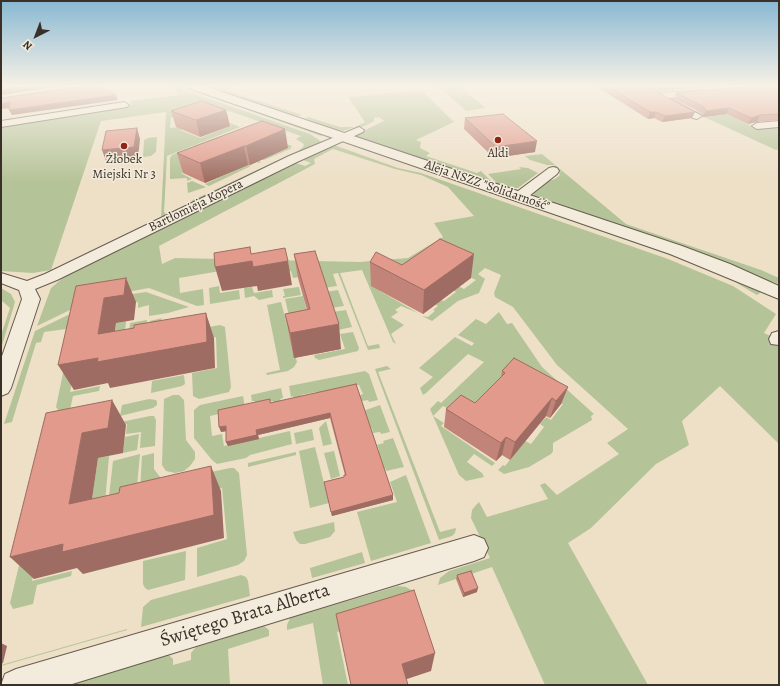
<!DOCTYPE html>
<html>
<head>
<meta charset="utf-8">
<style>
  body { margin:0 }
  #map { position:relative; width:780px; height:686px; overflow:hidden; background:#ede0c7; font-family:Alegreya,serif }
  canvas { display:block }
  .frame { position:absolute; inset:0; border:2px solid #3a3028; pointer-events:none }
  .north { position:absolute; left:16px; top:16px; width:40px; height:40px; -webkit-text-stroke:3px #f3ebdb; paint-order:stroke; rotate:222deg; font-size:11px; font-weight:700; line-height:16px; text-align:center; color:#3a3028 }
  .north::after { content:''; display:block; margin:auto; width:14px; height:18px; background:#3a3028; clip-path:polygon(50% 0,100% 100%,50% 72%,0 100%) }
</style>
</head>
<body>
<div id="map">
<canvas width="780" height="686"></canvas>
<div class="frame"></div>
<div class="north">N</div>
</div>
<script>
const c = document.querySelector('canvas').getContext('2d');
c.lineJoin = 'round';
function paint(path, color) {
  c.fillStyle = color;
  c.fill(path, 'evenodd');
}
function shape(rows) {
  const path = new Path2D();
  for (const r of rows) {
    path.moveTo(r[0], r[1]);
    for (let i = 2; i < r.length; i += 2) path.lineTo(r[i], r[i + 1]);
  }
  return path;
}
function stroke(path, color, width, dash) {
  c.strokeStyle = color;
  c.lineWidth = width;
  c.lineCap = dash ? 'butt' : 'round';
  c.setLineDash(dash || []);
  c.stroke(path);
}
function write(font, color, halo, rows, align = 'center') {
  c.font = font + ' Alegreya,serif';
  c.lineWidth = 3;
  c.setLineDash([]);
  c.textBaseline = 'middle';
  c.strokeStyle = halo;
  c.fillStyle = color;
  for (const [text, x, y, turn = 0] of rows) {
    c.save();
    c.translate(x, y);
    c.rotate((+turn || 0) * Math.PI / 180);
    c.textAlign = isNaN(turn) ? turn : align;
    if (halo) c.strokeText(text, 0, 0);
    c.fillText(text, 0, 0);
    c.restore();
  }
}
const green = shape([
  [168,86,181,89,310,134,322,142,194,202,191,201,298,151,303,147,304,144,296,139,301,136,206,103,177,114,171,118,170,128,180,127,210,119,180,130,200,138,232,125,224,122,225,121,240,127,167,156,164,212,167,215,161,218,166,112,101,121,51,270,33,273,1,271,1,126,132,105,130,101,178,95,176,90],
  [180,86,196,90,324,134,321,136],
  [200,86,231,86,233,89,225,90,302,115,298,116,275,111],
  [438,86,459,86,486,108,466,111],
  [421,90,454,122,416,140,421,142,420,148,430,153,426,156,477,173,481,171,493,183,357,138,356,135,359,133,384,121,379,117,374,118,374,121,371,123,360,128,355,127,343,131,328,128,305,118,308,117,340,127,355,127,365,122,348,97],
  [715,109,756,128,779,126,779,149,776,150,691,111],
  [243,128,292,146,290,149,264,160,261,160,289,148,265,139,247,156,261,162,259,163,241,156,234,159,251,166,209,186,205,184,238,169,216,159,181,173,192,179,187,181,187,178,170,179,170,158,172,155,191,147,213,157,209,153,193,146],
  [157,137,156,152,151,156,143,157,144,140,148,138],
  [334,145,398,168,421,173,668,259,733,286,776,314,764,333,779,340,779,444,720,386,682,421,689,445,656,464,591,528,568,543,648,685,545,685,492,567,438,585,440,578,449,571,490,558,471,518,472,510,476,505,479,502,487,517,548,499,540,485,545,483,557,495,619,454,607,443,628,429,557,365,513,307,495,297,494,293,501,275,485,268,478,274,485,279,479,293,458,301,432,321,422,316,428,317,435,311,433,310,438,306,435,304,440,300,444,301,456,292,453,290,458,286,464,289,476,280,437,261,380,291,418,313,401,306,395,310,398,312,391,317,404,325,391,334,396,344,393,342,362,270,340,273,368,346,379,344,380,348,368,350,338,273,333,274,337,286,324,288,319,274,293,278,291,271,260,276,226,270,179,278,180,293,203,289,204,305,197,306,149,288,105,296,103,294,37,326,51,288,64,277,296,163,305,166,311,163,303,160],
  [333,149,395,169,421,175,448,187,474,216,434,223,443,237,408,258,360,262,175,258,162,264,159,246,315,164,314,159],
  [542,154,626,224,761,270,779,278,779,284,770,281,769,283,536,198,534,196,533,193,548,181,555,179,560,175,559,173,561,171,552,168,555,165,547,165,530,160,525,156],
  [519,167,528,168,538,173,518,188,509,188,499,185,488,174,521,169],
  [192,181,206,187,188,193,187,183],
  [502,195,640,242,763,291,757,295,735,282,695,264,500,196],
  [219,286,220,293,239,290,240,299,210,304,209,288],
  [252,287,254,293,272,290,273,297,259,300,254,296,245,298,244,288],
  [299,287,301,295,283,298,283,296,285,296,283,289],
  [1,288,11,294,15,302,1,349,1,335,10,308,1,300],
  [338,290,344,306,331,308,325,292],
  [146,292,189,307,168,313,149,316,149,305,138,308,138,302,118,305,119,296],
  [303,296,307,312,289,316,285,299],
  [281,302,297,362,294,367,288,371,267,375,266,373,280,370,267,305],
  [346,310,352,327,338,330,332,312],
  [499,312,507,324,512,323,542,367,594,414,591,416,592,420,553,443,553,451,551,454,529,467,504,474,498,470,503,465,505,466,525,441,531,444,544,427,540,424,546,417,551,420,563,404,502,391,456,413,443,406,433,416,444,423,441,426,495,463,492,466,474,454,467,462,482,473,484,477,466,481,459,475,430,409,438,401,441,403,484,362,468,354,426,393,423,395,420,388,433,377,419,368,455,337,472,346,474,343,458,335,476,319,486,324],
  [70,314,66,329,44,332,41,342,36,343,12,422,4,424,35,331],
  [162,318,160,322,176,333,220,325,225,327,231,387,229,392,199,399,193,396,192,373,217,368,216,337,148,349,150,321],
  [147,320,145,350,111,359,116,323,126,321,123,354,127,354,130,323],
  [353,332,359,348,358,351,319,360,315,358,314,355,345,349,340,334],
  [79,352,70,392,100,386,99,391,73,396,70,410,59,411,56,407,67,354],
  [387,366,391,369,378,372,440,532,456,528,455,533,452,536,439,540,375,369],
  [365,371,369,374,378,400,369,402,368,400,362,401,360,395,363,394,359,385,317,394,316,392,301,395,301,397,294,399,293,396,291,397,289,386],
  [184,375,185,384,182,386,151,393,152,381],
  [281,388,283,398,280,399,281,402,273,404,273,401,255,405,255,401,252,401,251,395],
  [173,395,179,395,184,400,186,440,195,452,195,459,190,466,184,471,175,473,166,471,162,465,164,399],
  [243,396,245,408,210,416,212,436,222,434,224,446,290,431,292,444,250,455,246,458,217,464,212,460,194,438,194,410,200,405],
  [149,399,156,400,157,402,157,405,153,408,120,416,122,405],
  [380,405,390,432,381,434,380,432,373,433,372,428,369,428,363,411],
  [150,416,154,416,156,420,155,446,140,448,141,432,126,434,127,424,102,430,102,426],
  [326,421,332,444,323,446,319,428],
  [312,429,314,440,296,444,294,433],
  [139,434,137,450,123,453,125,437],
  [393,438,404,467,386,471,385,468,382,469,376,451,379,450,377,445,384,443,383,441],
  [315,447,329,503,310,508,299,451],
  [334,451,340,476,331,479,324,453],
  [296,452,296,455,248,467,248,463],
  [154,453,154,469,160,477,165,480,139,508,142,456],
  [140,454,135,508,88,527,98,458,109,456,104,515,107,514,113,461],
  [230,468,234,468,239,473,247,555,244,561,238,565,197,577,197,548,227,539,222,488,186,497,187,477],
  [406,475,431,543,371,561,357,512,397,502,390,482],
  [46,511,32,581,72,571,71,576,37,585,33,604,13,609,10,603,31,515],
  [334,522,335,531,330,537,305,544,300,544,296,540,293,532],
  [186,551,185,580,148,590,145,588,143,584,143,561],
  [362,552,365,563,312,578,310,568],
  [241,575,246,577,248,581,250,596,141,627,143,607,151,600],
  [398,586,406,587,413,591,394,613,337,632,348,685,323,685,313,623,287,630,287,625,290,618],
  [264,626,269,630,269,636,228,649,230,685,65,685,168,654,173,659,173,665,191,660,191,653,196,647],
  [127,629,127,630,1,666,1,665]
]);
const minor = shape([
  [635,86,647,86,660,93,705,90,707,92,702,95,669,98,702,116,697,119,693,118,635,86],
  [124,102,129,105,127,107,1,127,1,121,124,102],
  [779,121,779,127,757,129,752,126,757,123,779,121],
  [359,127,364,130,363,132,297,162,57,280,35,289,40,299,11,388,8,393,1,396,1,359,22,299,19,290,1,283,1,273,27,281,45,274,289,156,359,127],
  [553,167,557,168,559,171,557,174,524,200,514,200,512,197,514,194,549,168,553,167],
  [779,331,779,345,771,344,769,339,772,333,779,331],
  [474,535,484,539,488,548,484,557,474,561,69,685,1,685,5,674,16,669,474,535]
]);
const tertiary = shape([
  [187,86,204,86,682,246,730,264,779,286,779,299,670,254,188,88,187,86]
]);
const wall = shape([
  [594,86,646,86,695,112,692,118,662,122,654,118,648,119,618,100],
  [651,86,715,86,660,91],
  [779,87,779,120,757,122,748,124,726,114,703,117,702,113,674,99,676,93],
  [226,110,230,126,200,137,176,127,171,111],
  [465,118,535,152,494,158,464,129],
  [262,121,288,148,250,165,248,165,205,183,183,173,177,153],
  [294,254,341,349,294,358,290,339,285,314,307,310,298,278],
  [370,262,471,278,423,314,371,286],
  [502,371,568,387,561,404,550,418,546,416,510,460,502,455,496,461,444,427,446,409,475,403,501,377],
  [356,384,393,495,393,500,332,516,324,482,344,477,345,475,330,418,258,435,259,439,228,446,226,442,226,431,221,432,271,403],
  [457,575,477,592,463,597,456,579]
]);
const shadedWall = shape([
  [25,86,62,86,1,95,1,90],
  [662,86,715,86,660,91],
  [116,95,118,100,12,115,9,110],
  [10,102,12,108,1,109,1,104],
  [729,108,726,114,703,117,706,111],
  [226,110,230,126,200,137,196,120],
  [650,112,656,112,654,118,648,119],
  [695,112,692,118,662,122,665,116],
  [760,115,757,122,748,124,751,118],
  [137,128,140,139,138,158,106,161,102,150],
  [285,129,288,148,250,165,246,146],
  [537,141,535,152,494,158,496,147],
  [244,146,248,165,205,183,200,163],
  [474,254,471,278,423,314,424,290],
  [252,261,254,267,288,261,292,285,258,291,257,286,222,291,215,267],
  [126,278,136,302,134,320,116,323,111,359,98,334,104,298],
  [206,313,214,338,215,368,110,388,108,383,74,390,58,365],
  [339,324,341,349,294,358,290,333],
  [568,387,561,404,550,418,556,401],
  [552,398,546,416,510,460,515,442],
  [112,400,126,425,123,453,98,458,88,527,69,504,82,433],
  [330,413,330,418,258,435,259,439,228,446,226,442,256,430],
  [226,426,227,431,221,432,219,427],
  [506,437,502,455,496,461,501,443],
  [211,466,221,491,224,538,83,574,77,568,34,579,10,557],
  [393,495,393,500,332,516,331,512],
  [478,588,477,592,463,597,464,593],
  [1,643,7,646,3,663,1,664],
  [435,653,431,671,401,681,402,664]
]);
const building = shape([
  [1,86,25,86,1,90,1,86],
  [85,86,98,86,116,95,9,110,10,102,1,104,1,98,85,86],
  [607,86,646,86,695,112,665,116,656,112,650,112,620,94,607,86],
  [756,86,777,86,779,87,779,114,760,115,751,118,729,108,706,111,704,107,676,93,756,86],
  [202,101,226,110,196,120,171,111,202,101],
  [503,114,537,141,496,147,465,118,503,114],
  [262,121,285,129,246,146,244,146,200,163,177,153,262,121],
  [137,128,134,147,102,150,106,131,137,128],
  [440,239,474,254,424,290,370,262,376,252,402,265,440,239],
  [250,247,251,254,285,248,288,261,253,267,252,261,215,267,214,253,250,247],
  [315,251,339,324,290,333,285,314,310,309,294,254,315,251],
  [126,278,124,295,104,298,98,334,134,328,134,325,206,313,207,342,97,362,98,358,58,365,76,286,126,278],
  [514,358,568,387,556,401,552,398,515,442,506,437,501,443,446,409,461,395,475,403,505,373,502,371,514,358],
  [356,384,393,495,331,512,324,482,344,477,344,475,346,475,330,413,256,430,257,435,226,442,226,426,219,427,218,410,270,399,270,403,356,384],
  [112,400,108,428,82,433,69,504,119,493,120,487,211,466,214,515,62,552,63,544,10,557,46,413,112,400],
  [471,571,478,588,464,593,457,575,471,571],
  [414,590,435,653,402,664,408,685,351,685,336,614,414,590]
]);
const markers = [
  [498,140,4,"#8f2418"],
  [124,146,4,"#8f2418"]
];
const farPoinames = [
  ["Aldi",498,154],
  ["Żłobek",124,160],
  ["Miejski Nr 3",124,175]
];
const farStreetnames = [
  ["Aleja NSZZ \"Solidarność\"",487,186,19],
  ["Bartłomieja Kopera",196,206,-26]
];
const nearStreetnames = [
  ["Świętego Brata Alberta",245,616,-17]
];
paint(green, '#b5c398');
stroke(minor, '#675c50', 2);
stroke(tertiary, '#675c50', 2);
paint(minor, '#f3ebdb');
paint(tertiary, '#f3ebdb');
paint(wall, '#c28478');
paint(shadedWall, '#9e6c62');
paint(building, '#e19a8c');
stroke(building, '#9e6c62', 1);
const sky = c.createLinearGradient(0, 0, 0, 182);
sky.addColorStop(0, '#88b8d3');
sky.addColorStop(0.47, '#f7f1e6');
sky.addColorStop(1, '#f7f1e600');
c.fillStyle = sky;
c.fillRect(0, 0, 780, 182);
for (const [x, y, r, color] of markers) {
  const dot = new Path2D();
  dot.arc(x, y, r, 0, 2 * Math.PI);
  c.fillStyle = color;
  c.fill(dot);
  stroke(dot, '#f3ebdb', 1.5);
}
write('13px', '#3a3028', '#f3ebdb', farPoinames);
write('13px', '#3a3028', '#f3ebdb', farStreetnames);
write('19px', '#3a3028', '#f3ebdb', nearStreetnames);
</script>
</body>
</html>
